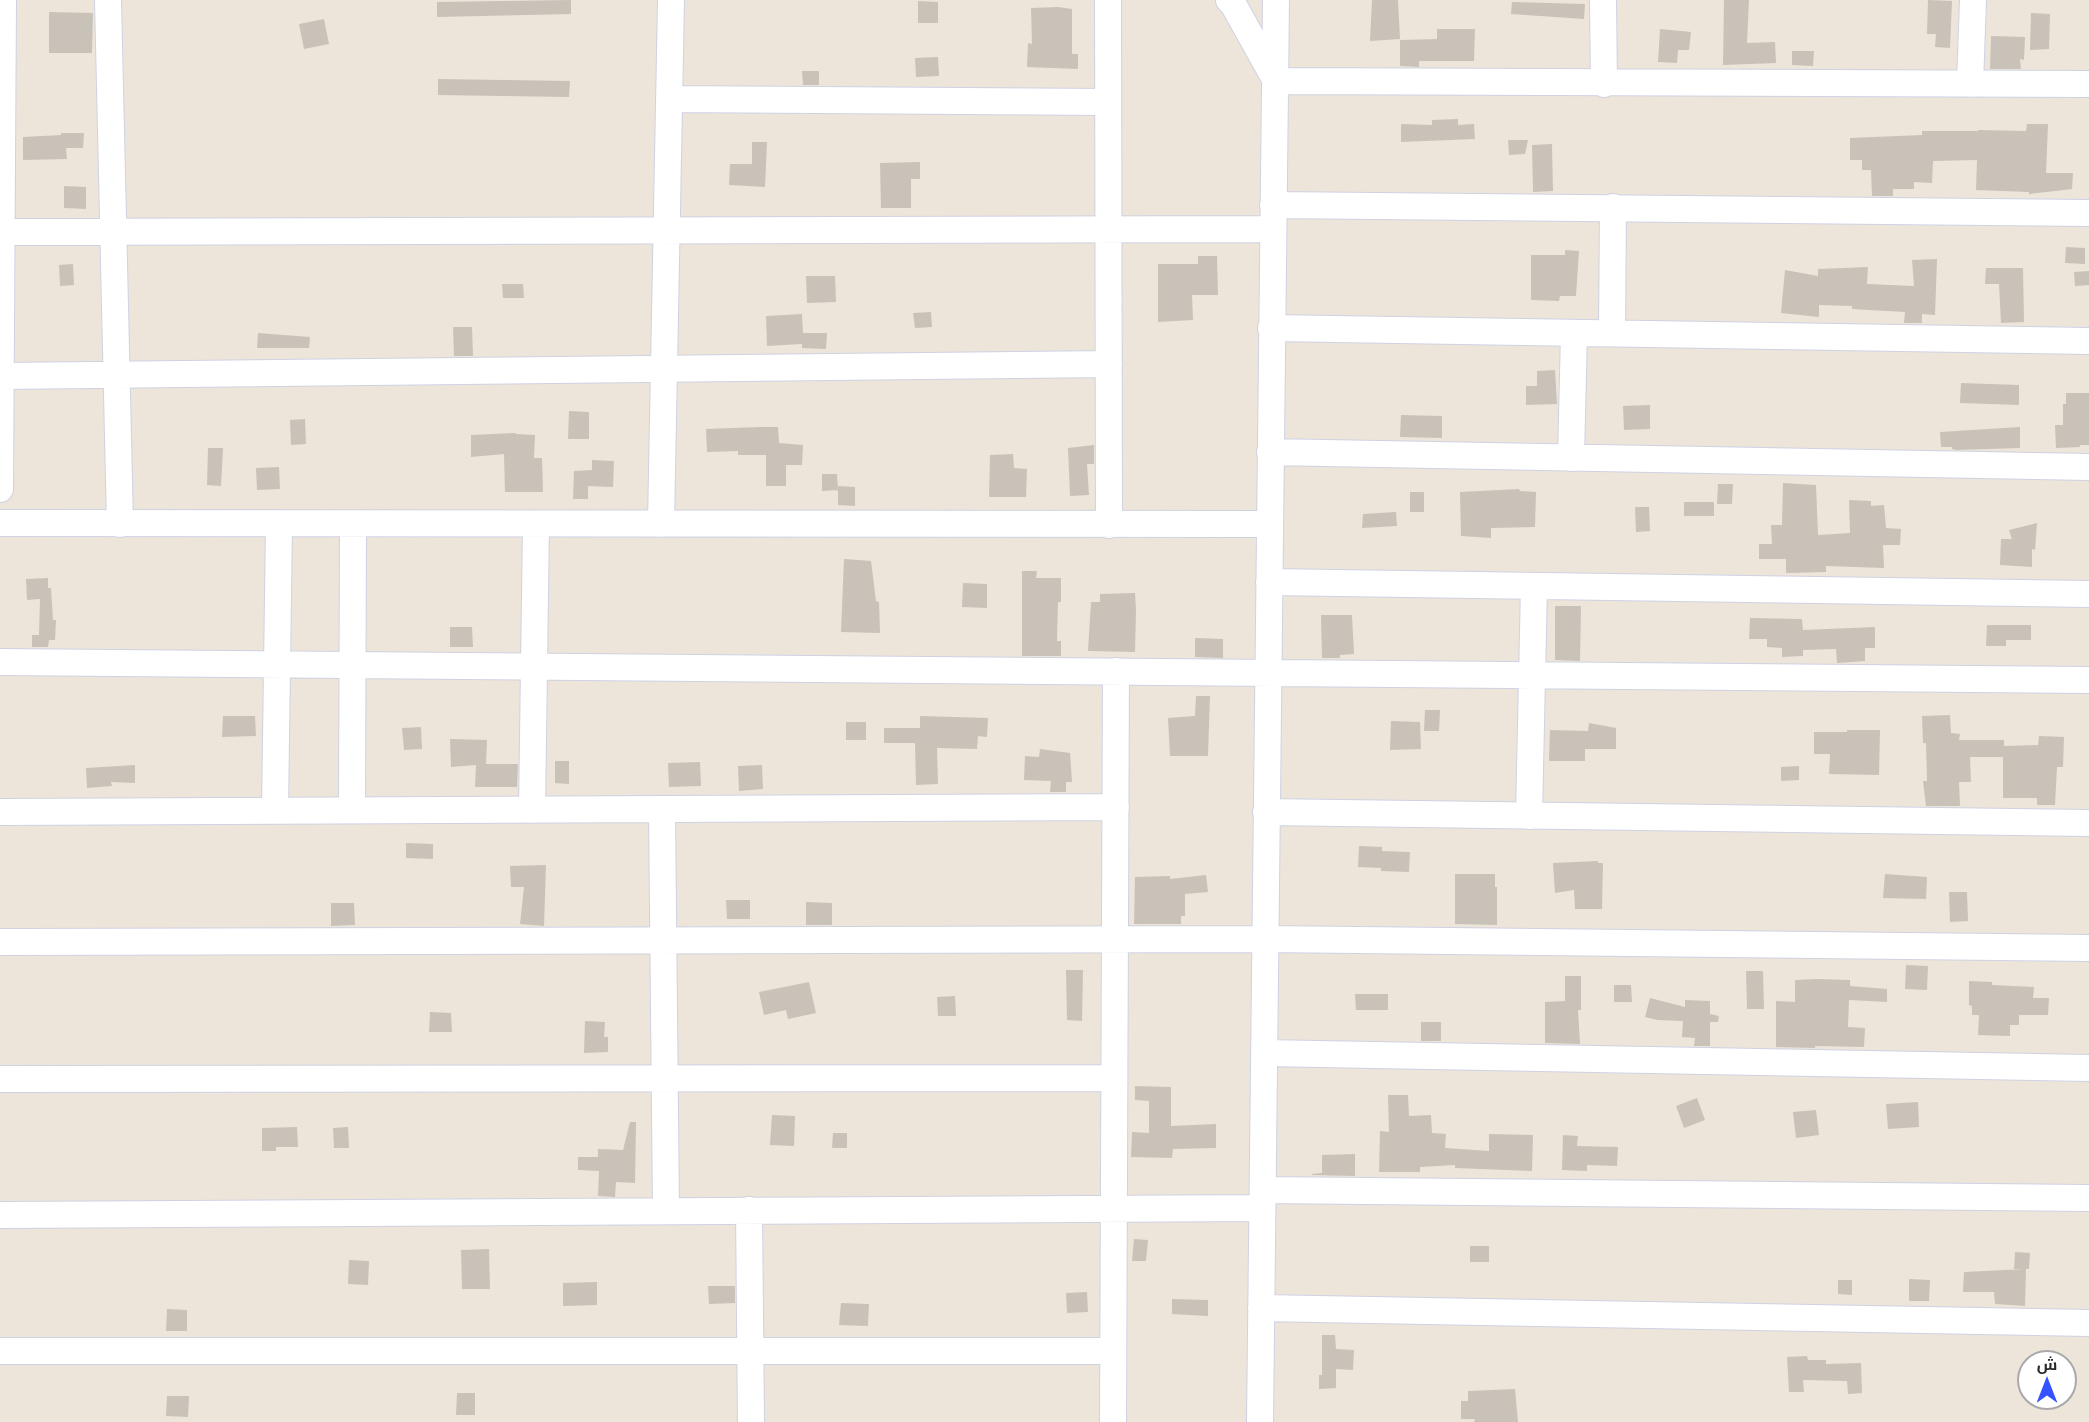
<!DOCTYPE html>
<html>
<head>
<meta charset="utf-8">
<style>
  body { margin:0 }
  #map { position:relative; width:2089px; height:1422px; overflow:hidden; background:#ede5d9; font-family:"IBM Plex Sans",Cairo,sans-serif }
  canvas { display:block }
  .north { position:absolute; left:2017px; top:1350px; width:60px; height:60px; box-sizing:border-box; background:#fff; border:2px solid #a9a9a9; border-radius:50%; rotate:0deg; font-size:16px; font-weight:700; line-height:24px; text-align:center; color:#292929 }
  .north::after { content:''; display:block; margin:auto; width:21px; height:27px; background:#3453ff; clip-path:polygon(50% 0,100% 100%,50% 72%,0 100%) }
</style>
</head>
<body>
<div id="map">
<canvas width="2089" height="1422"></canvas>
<div class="north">ش</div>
</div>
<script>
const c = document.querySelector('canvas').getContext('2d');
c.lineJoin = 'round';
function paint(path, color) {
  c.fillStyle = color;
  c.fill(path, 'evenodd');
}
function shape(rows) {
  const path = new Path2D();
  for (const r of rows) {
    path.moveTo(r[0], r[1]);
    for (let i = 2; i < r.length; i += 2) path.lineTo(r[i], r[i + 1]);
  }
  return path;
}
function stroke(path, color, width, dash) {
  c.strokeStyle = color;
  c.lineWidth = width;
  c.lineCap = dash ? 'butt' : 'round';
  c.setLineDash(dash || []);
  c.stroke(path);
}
const building = shape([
  [571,0,571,14,437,17,437,2],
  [1372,0,1398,0,1400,39,1370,41],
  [1724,0,1749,0,1747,43,1775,42,1776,63,1723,65],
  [1928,0,1952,1,1950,48,1935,47,1936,34,1927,34],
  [918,1,938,2,938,23,918,23],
  [1512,2,1585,4,1584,19,1511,14],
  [1058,7,1072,9,1072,54,1078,54,1078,69,1027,67,1028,43,1032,44,1031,8],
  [49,12,93,13,92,53,49,53],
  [2031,13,2050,14,2049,49,2030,50],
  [324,19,329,44,304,49,299,24],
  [1437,29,1475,29,1474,61,1419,61,1419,67,1400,66,1400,40,1437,39],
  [1660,29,1691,32,1689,50,1678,50,1677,63,1658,62],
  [1991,36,2025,37,2024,60,2020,59,2021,69,1990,69],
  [1792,51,1814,51,1813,66,1792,65],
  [938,57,939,76,916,77,915,58],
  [802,71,819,71,819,85,803,85],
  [438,79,570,81,569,97,438,95],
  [1458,119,1458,125,1474,124,1475,139,1401,142,1401,124,1432,125,1432,120],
  [2027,124,2048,124,2046,173,2073,173,2072,189,2029,194,2029,192,1976,190,1977,160,1933,161,1932,183,1914,182,1914,189,1893,189,1893,196,1872,196,1871,170,1862,170,1862,160,1850,160,1850,138,1922,135,1922,131,1978,131,1978,130,2026,131],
  [61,133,84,133,83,148,66,148,67,159,23,160,23,137,61,135],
  [1508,140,1528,140,1525,154,1509,155],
  [752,142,767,142,765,187,729,185,730,164,752,164],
  [1552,144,1553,191,1533,192,1532,145],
  [920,162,920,179,911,179,911,208,881,208,880,163],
  [64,186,86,187,86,209,64,208],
  [2066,247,2085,248,2085,264,2065,263],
  [1565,250,1579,251,1576,296,1560,296,1559,301,1531,300,1531,255,1565,255],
  [1198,256,1217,256,1218,295,1192,295,1193,320,1158,322,1158,264,1198,264],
  [1937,259,1935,315,1922,314,1922,323,1904,323,1905,312,1852,309,1852,306,1819,305,1819,317,1781,313,1785,270,1818,276,1818,269,1868,267,1867,284,1914,286,1912,260],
  [73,264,74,285,60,286,59,265],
  [1986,268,2023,268,2024,322,2001,323,1999,284,1985,284],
  [2089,271,2089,285,2075,286,2074,272],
  [806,276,835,276,836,302,807,303],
  [502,284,523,284,524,298,503,298],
  [931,312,932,327,915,328,913,313],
  [802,314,803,333,827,333,826,349,802,348,802,344,767,346,766,316],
  [453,327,472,327,473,356,454,356],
  [258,333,310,337,309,348,257,348],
  [1555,370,1557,404,1526,405,1526,386,1537,386,1537,371],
  [1961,383,2019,385,2019,405,1960,403],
  [2066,393,2089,393,2089,445,2080,445,2080,447,2056,448,2055,425,2063,425,2063,404,2066,404],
  [1650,405,1650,429,1624,430,1623,406],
  [569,411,589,412,589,439,568,439],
  [1401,415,1442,416,1442,438,1400,437],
  [305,419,306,444,291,445,290,420],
  [760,427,778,427,779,443,803,445,802,465,786,465,786,486,766,486,766,455,738,455,738,451,707,452,706,429],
  [2020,427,2020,448,1956,450,1952,449,1952,447,1941,447,1940,432],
  [515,433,516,434,535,435,534,458,542,458,543,492,505,492,504,454,471,457,471,435],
  [1094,445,1094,464,1087,464,1089,495,1070,496,1068,448],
  [208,448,223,448,221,486,207,485],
  [1013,454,1014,468,1027,469,1026,497,989,497,990,455],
  [592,460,614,461,613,487,588,486,588,499,573,499,574,471,592,470],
  [279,467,280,489,257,490,256,468],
  [822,474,837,474,838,490,822,491],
  [1783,483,1816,485,1818,535,1850,533,1849,500,1871,501,1871,506,1884,505,1886,528,1901,529,1900,545,1883,545,1884,568,1826,566,1826,572,1786,573,1786,559,1759,559,1759,544,1772,544,1771,525,1782,525],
  [1718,484,1733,484,1732,504,1717,504],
  [838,486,855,487,855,506,838,505],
  [1519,489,1520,491,1536,492,1535,527,1491,528,1491,538,1461,536,1460,492],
  [1410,492,1424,492,1424,512,1410,512],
  [1684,502,1714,502,1714,516,1684,516],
  [1635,507,1649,507,1650,531,1636,532],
  [1396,512,1397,526,1362,528,1363,514],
  [2037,523,2035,550,2032,549,2032,567,2000,565,2001,539,2012,539,2009,530],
  [844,559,871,561,876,601,879,602,880,633,841,632],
  [1022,571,1037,571,1036,578,1061,578,1061,602,1058,602,1057,641,1061,641,1061,656,1022,656],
  [48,578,48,588,51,588,53,620,56,620,55,640,49,640,48,647,32,647,32,635,39,635,40,599,27,600,26,579],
  [963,583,987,584,987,608,962,607],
  [1135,593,1136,610,1135,652,1088,651,1091,602,1100,602,1100,594],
  [1555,606,1581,606,1580,661,1555,660],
  [1321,615,1352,615,1354,654,1340,655,1340,658,1322,658],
  [1750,618,1802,619,1803,630,1875,627,1875,648,1865,648,1865,661,1837,663,1836,649,1803,650,1803,656,1782,657,1782,648,1767,647,1767,639,1749,639],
  [1987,625,2031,625,2031,640,2006,640,2006,646,1986,646],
  [450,627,472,627,473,647,450,647],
  [1195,638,1223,639,1223,658,1195,657],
  [1196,696,1210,696,1208,756,1170,756,1168,718,1195,716],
  [1425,710,1440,710,1439,731,1424,731],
  [1950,715,1951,733,1960,734,1959,740,2004,740,2004,746,2038,745,2039,736,2064,737,2063,767,2057,767,2055,805,2037,805,2037,798,2003,798,2003,757,1970,757,1971,782,1959,782,1960,806,1926,806,1923,781,1927,781,1926,743,1923,743,1922,716],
  [223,716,255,716,256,736,222,737],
  [920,716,988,718,987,737,978,736,977,749,937,748,938,784,916,785,915,743,884,743,884,728,920,728],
  [1391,721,1420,722,1421,749,1390,750],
  [846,722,866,722,866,740,846,740],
  [1589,723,1616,728,1616,749,1585,749,1585,761,1549,761,1550,730,1588,731],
  [421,727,422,749,404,750,402,728],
  [1847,730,1880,730,1879,775,1829,774,1830,754,1814,754,1814,732,1847,732],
  [450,739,487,740,486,764,518,764,517,787,475,787,476,765,451,767],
  [1040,749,1070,753,1072,782,1066,782,1066,792,1050,792,1051,781,1024,780,1025,756,1039,757],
  [555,761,569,761,569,784,555,783],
  [700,762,701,786,669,787,668,763],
  [135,765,135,783,111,782,112,786,87,788,86,768],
  [762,765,763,789,739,791,738,766],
  [1799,766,1799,780,1781,781,1781,767],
  [406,843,433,844,433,859,406,858],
  [1359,846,1382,847,1382,851,1410,852,1409,872,1381,871,1381,868,1358,867],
  [1598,861,1598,863,1603,863,1602,909,1575,909,1574,890,1555,893,1553,863],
  [546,865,544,926,520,924,524,887,511,887,510,866],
  [1455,874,1495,874,1495,887,1497,887,1497,925,1455,924],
  [1885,874,1927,877,1926,899,1883,898],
  [1206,875,1208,892,1185,894,1185,916,1181,916,1181,924,1134,924,1135,877,1170,876,1170,879],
  [1949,892,1967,892,1968,921,1950,922],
  [726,900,750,900,750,919,727,919],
  [806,902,832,903,832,925,806,925],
  [331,903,354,903,355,925,331,926],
  [1906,965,1928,966,1927,990,1905,989],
  [1066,970,1083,970,1082,1021,1067,1020],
  [1746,971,1763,971,1764,1009,1747,1009],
  [1565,976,1581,976,1581,1010,1578,1010,1580,1044,1545,1043,1545,1002,1565,1001],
  [1817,979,1850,980,1850,986,1887,989,1887,1002,1849,1000,1848,1027,1865,1028,1864,1047,1815,1046,1815,1048,1776,1047,1776,1001,1795,1002,1795,980],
  [1969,981,1992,982,1992,985,2034,987,2033,998,2049,998,2048,1015,2019,1015,2019,1025,2010,1025,2010,1036,1978,1035,1979,1015,1972,1015,1972,1006,1969,1005],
  [809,982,816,1013,788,1019,786,1010,764,1015,759,992],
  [1614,985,1631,985,1632,1002,1614,1002],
  [1355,994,1388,994,1388,1010,1356,1010],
  [955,996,956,1016,938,1016,937,997],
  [1650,998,1685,1007,1685,1000,1710,1001,1710,1014,1719,1016,1718,1022,1710,1022,1710,1046,1694,1046,1695,1038,1682,1037,1683,1021,1657,1020,1645,1017],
  [430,1012,451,1013,452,1032,429,1032],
  [585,1021,605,1022,604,1037,608,1037,608,1052,584,1053],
  [1421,1022,1441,1022,1441,1041,1421,1041],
  [1135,1086,1171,1087,1171,1126,1216,1124,1216,1148,1173,1149,1172,1158,1131,1157,1132,1132,1149,1133,1149,1101,1135,1100],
  [1388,1095,1408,1095,1409,1116,1431,1115,1432,1133,1446,1134,1445,1148,1489,1151,1489,1134,1533,1135,1532,1171,1455,1168,1455,1165,1420,1167,1420,1172,1379,1172,1380,1131,1389,1132],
  [1697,1098,1705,1120,1684,1128,1676,1106],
  [1918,1102,1919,1127,1888,1129,1886,1104],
  [1816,1110,1819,1135,1796,1138,1793,1112],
  [772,1115,795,1116,794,1146,770,1145],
  [630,1122,636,1122,635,1183,616,1182,615,1197,598,1196,599,1171,578,1170,578,1157,598,1157,598,1149,623,1150],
  [297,1127,298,1147,276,1147,276,1151,262,1151,262,1128],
  [348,1127,349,1148,334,1148,333,1128],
  [833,1133,847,1133,847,1148,832,1148],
  [1563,1135,1578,1136,1577,1146,1618,1147,1617,1166,1587,1165,1587,1171,1562,1170],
  [1355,1154,1355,1176,1312,1175,1312,1174,1322,1173,1322,1155],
  [1134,1239,1148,1240,1146,1261,1132,1261],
  [1470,1246,1489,1246,1489,1262,1470,1262],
  [489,1249,490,1289,462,1289,461,1250],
  [2015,1252,2030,1253,2029,1269,2026,1269,2025,1306,1995,1304,1994,1292,1963,1292,1964,1272,2025,1269,2014,1269],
  [349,1260,369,1261,368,1285,348,1284],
  [1909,1279,1930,1280,1929,1301,1909,1301],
  [1838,1280,1852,1280,1852,1295,1838,1294],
  [597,1282,597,1305,563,1306,563,1283],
  [708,1286,735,1286,735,1303,709,1304],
  [1087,1292,1088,1312,1067,1313,1066,1293],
  [1172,1299,1208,1300,1208,1316,1172,1314],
  [841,1303,869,1304,868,1326,839,1325],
  [167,1309,187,1310,187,1331,166,1331],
  [1322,1335,1335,1335,1336,1349,1354,1350,1353,1370,1336,1369,1336,1388,1319,1389,1319,1375,1322,1375],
  [1807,1356,1808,1360,1826,1360,1826,1364,1861,1363,1862,1393,1848,1394,1847,1381,1803,1380,1804,1392,1789,1392,1787,1357],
  [1515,1389,1518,1422,1474,1422,1475,1419,1461,1419,1461,1401,1468,1401,1468,1391],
  [457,1393,475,1393,475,1415,456,1415],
  [167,1396,189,1396,188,1417,166,1416]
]);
const minor = shape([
  [108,0,120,524],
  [1108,0,1109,525],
  [1229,0,1233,4,1276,81,2089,84],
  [1603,0,1604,84],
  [1970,84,1973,0],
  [669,99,1108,102],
  [1273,205,2089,213],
  [0,232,1273,229],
  [1271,328,2089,341],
  [1612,333,1613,207],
  [0,376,1109,364],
  [1270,452,2089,467],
  [1571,458,1574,333],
  [0,489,3,0],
  [0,523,1269,524],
  [661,524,671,0],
  [1269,582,2089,594],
  [0,662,2089,680],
  [662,809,666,1211],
  [352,810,353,524],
  [532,810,536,524],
  [275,811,279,524],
  [0,812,1116,807],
  [1266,812,2089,823],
  [1529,816,1534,586],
  [0,942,1265,939,2089,948],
  [1264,1053,2089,1068],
  [0,1079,1114,1078],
  [1263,1190,2089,1198],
  [749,1210,751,1422],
  [0,1215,1262,1208],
  [1261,1308,2089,1323],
  [0,1351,1112,1351],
  [1113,1422,1116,671],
  [1260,1422,1276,0]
]);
paint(building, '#c8c2b9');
stroke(minor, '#cfd2e3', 28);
stroke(minor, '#fff', 26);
</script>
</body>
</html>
